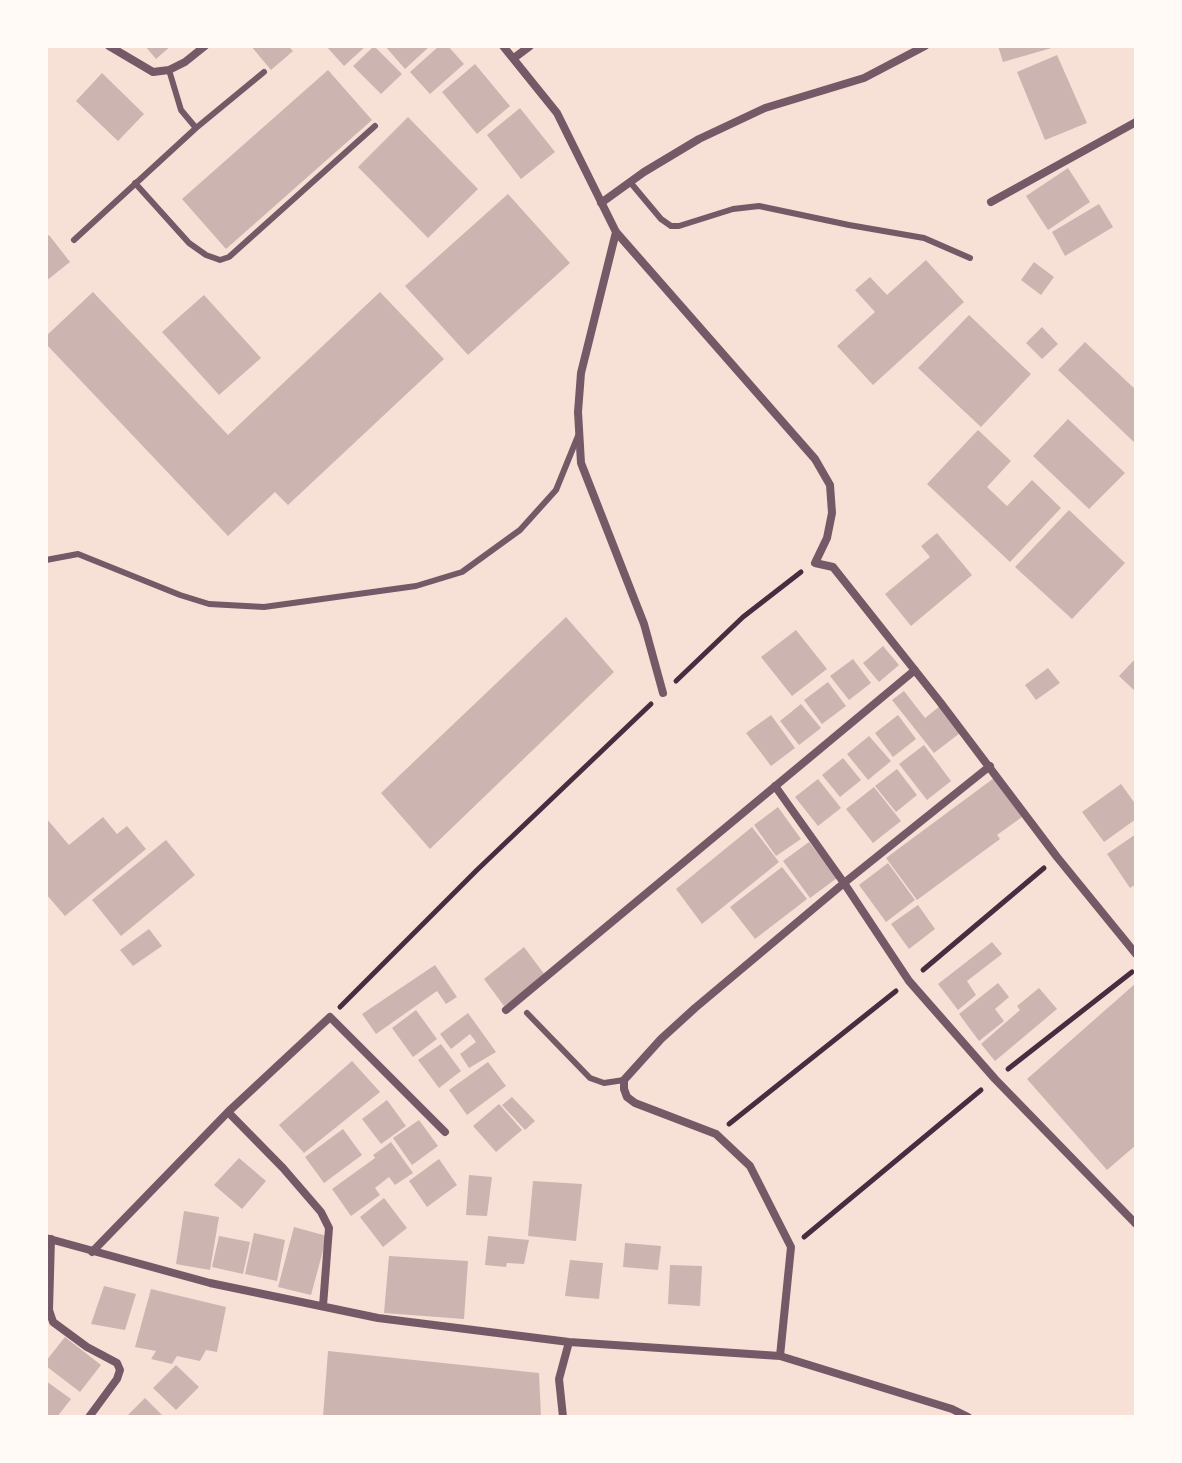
<!DOCTYPE html>
<html>
<head>
<meta charset="utf-8">
<style>
  body { margin:0 }
  #map { position:relative; width:1182px; height:1463px; overflow:hidden; background:#f7e1d7; font-family:Cabin,sans-serif }
  canvas { display:block }
  .frame { position:absolute; inset:0; border:48px solid #fffaf5; pointer-events:none }
</style>
</head>
<body>
<div id="map">
<canvas width="1182" height="1463"></canvas>
<div class="frame"></div>
</div>
<script>
const c = document.querySelector('canvas').getContext('2d');
c.lineJoin = 'round';
function paint(path, color) {
  c.fillStyle = color;
  c.fill(path, 'evenodd');
}
function shape(rows) {
  const path = new Path2D();
  for (const r of rows) {
    path.moveTo(r[0], r[1]);
    for (let i = 2; i < r.length; i += 2) path.lineTo(r[i], r[i + 1]);
  }
  return path;
}
function stroke(path, color, width, dash) {
  c.strokeStyle = color;
  c.lineWidth = width;
  c.lineCap = dash ? 'butt' : 'round';
  c.setLineDash(dash || []);
  c.stroke(path);
}
const building = shape([
  [145,46,171,46,156,59],
  [251,46,288,46,293,51,271,70],
  [326,46,366,46,344,66],
  [374,46,402,74,381,94,353,66],
  [385,46,430,46,405,69],
  [439,46,448,46,464,64,430,94,410,72],
  [998,46,1055,46,1055,47,1003,62],
  [1057,55,1087,123,1045,140,1017,72],
  [475,64,510,106,477,134,442,92],
  [328,70,372,120,226,249,182,199],
  [102,73,144,114,118,141,76,101],
  [520,108,555,152,521,179,487,135],
  [408,117,478,189,428,238,358,167],
  [1068,168,1090,202,1048,230,1026,196],
  [508,194,570,263,468,355,405,286],
  [1099,204,1113,227,1065,256,1052,232],
  [49,235,70,262,46,281,46,237],
  [926,260,964,302,873,385,837,346,875,312,855,290,870,277,887,295],
  [1034,262,1054,277,1041,295,1021,280],
  [93,292,228,435,380,292,444,359,288,505,275,492,228,536,46,344,46,336],
  [204,295,261,358,219,395,162,332],
  [969,315,1031,374,981,427,918,368],
  [1042,327,1058,344,1042,359,1026,343],
  [1085,342,1136,390,1136,444,1058,370],
  [1068,419,1125,473,1089,509,1033,456],
  [978,430,1011,461,987,487,1007,506,1032,480,1061,508,1010,562,927,484],
  [1069,510,1125,563,1072,619,1015,567],
  [937,533,972,575,911,626,885,594,930,557,921,546],
  [566,617,614,672,430,849,381,793],
  [796,630,827,669,792,696,761,657],
  [883,646,899,665,879,682,863,663],
  [1136,658,1136,692,1119,676],
  [853,659,871,683,849,700,830,676],
  [1048,668,1060,683,1036,700,1025,685],
  [828,682,846,706,822,724,804,700],
  [904,691,925,718,940,706,960,733,934,753,892,700],
  [801,704,821,728,799,745,780,721],
  [771,715,795,748,771,766,746,733],
  [898,715,916,739,893,757,875,733],
  [869,736,891,761,868,780,847,754],
  [924,745,951,781,927,800,899,764],
  [843,758,861,780,840,797,822,775],
  [897,769,917,795,896,812,875,786],
  [994,778,1022,817,997,835,1000,839,917,900,886,858],
  [818,779,841,808,818,826,795,797],
  [1121,784,1136,805,1136,819,1104,842,1082,812],
  [874,787,901,821,873,843,846,809],
  [778,807,801,839,776,856,754,825],
  [103,817,117,834,127,826,146,849,65,916,46,894,46,818,69,845],
  [752,827,779,862,702,924,676,889],
  [1136,834,1136,884,1130,888,1107,854],
  [166,840,195,875,121,936,92,900],
  [809,842,837,878,810,898,783,861],
  [888,863,915,900,886,922,859,885],
  [782,867,807,899,755,939,730,907],
  [918,905,935,929,909,949,891,924],
  [149,929,162,946,133,966,120,950],
  [992,942,1002,954,967,981,976,995,958,1010,938,984],
  [524,947,545,975,504,1006,484,979],
  [435,965,457,997,446,1004,437,991,376,1034,362,1014],
  [998,983,1009,997,995,1009,1004,1021,979,1041,959,1014],
  [1136,983,1136,1145,1107,1170,1027,1079],
  [1039,988,1057,1009,995,1061,981,1044,1020,1010,1017,1006],
  [416,1010,437,1039,413,1057,392,1028],
  [468,1013,496,1052,469,1068,460,1054,476,1042,470,1034,451,1049,440,1034],
  [441,1044,461,1071,439,1088,418,1060],
  [352,1061,380,1092,304,1153,279,1125],
  [488,1062,506,1086,467,1115,449,1090],
  [512,1097,535,1121,525,1130,502,1105],
  [387,1100,406,1126,381,1144,362,1119],
  [499,1104,522,1130,496,1152,473,1126],
  [419,1120,438,1146,412,1165,393,1138],
  [343,1129,362,1155,324,1183,305,1157],
  [391,1142,413,1173,395,1185,389,1177,375,1188,380,1195,351,1216,332,1189,375,1158,373,1155],
  [239,1158,266,1181,242,1209,214,1185],
  [439,1159,457,1185,427,1207,409,1181],
  [469,1175,492,1177,487,1216,466,1215],
  [533,1181,582,1184,576,1241,528,1236],
  [384,1198,407,1228,383,1247,360,1217],
  [184,1211,219,1217,210,1270,176,1264],
  [294,1227,327,1236,311,1295,278,1287],
  [254,1233,285,1240,277,1281,245,1274],
  [219,1236,250,1242,243,1274,212,1267],
  [488,1236,529,1240,524,1264,507,1263,506,1267,485,1265],
  [625,1243,661,1246,658,1270,623,1267],
  [389,1256,468,1261,464,1319,384,1313],
  [570,1260,603,1263,599,1299,565,1296],
  [670,1265,702,1266,700,1306,668,1304],
  [104,1286,136,1294,125,1330,91,1324],
  [151,1289,226,1307,217,1352,206,1350,200,1361,177,1356,172,1364,151,1359,156,1351,135,1347],
  [65,1337,101,1365,80,1392,46,1366,46,1361],
  [328,1351,539,1373,541,1417,323,1417],
  [176,1365,199,1387,176,1410,153,1388],
  [46,1381,71,1399,57,1417,46,1417],
  [145,1398,164,1417,126,1417]
]);
const path = shape([
  [676,681,743,617,801,572],
  [923,970,1044,868],
  [340,1007,477,870,651,704],
  [1008,1069,1132,972],
  [729,1124,896,991],
  [804,1237,981,1090]
]);
const service = shape([
  [169,70,181,110,196,128],
  [630,182,661,219,671,226,679,226,733,209,759,206,849,225,924,238,970,258],
  [135,183,189,243,206,255,220,260,229,257,375,126],
  [74,240,196,128,264,72],
  [46,560,78,554,180,595,209,604,264,607,416,586,462,572,520,530,556,490,578,436],
  [527,1013,590,1078,604,1083,624,1080]
]);
const minor = shape([
  [109,46,153,72,169,70,185,62,205,46],
  [503,46,557,113,616,232,815,459,830,485,832,513,827,538,815,563,833,567,940,702,1057,857,1136,954],
  [514,58,530,46],
  [991,202,1136,122],
  [601,203,644,172,699,139,765,108,864,78,925,46],
  [616,232,581,373,578,412,581,463,644,624,663,693],
  [775,786,844,883,909,981,995,1079,1136,1224],
  [506,1010,915,670],
  [228,1112,283,1168,321,1212,329,1228,323,1306],
  [46,1238,210,1283,378,1318,569,1342,780,1356,952,1409,968,1417],
  [51,1239,49,1310,53,1322,87,1347,117,1363,120,1370,117,1379,89,1417],
  [92,1252,228,1112,330,1017,445,1132],
  [780,1356,791,1247,750,1166,716,1134,635,1103,627,1097,624,1089,624,1080,661,1039,695,1008,844,883,990,766],
  [563,1417,559,1379,569,1342]
]);
paint(building, '#ccb4b1');
stroke(path, '#4a2c40', 5);
stroke(service, '#755966', 6);
stroke(minor, '#755966', 8);
</script>
</body>
</html>
